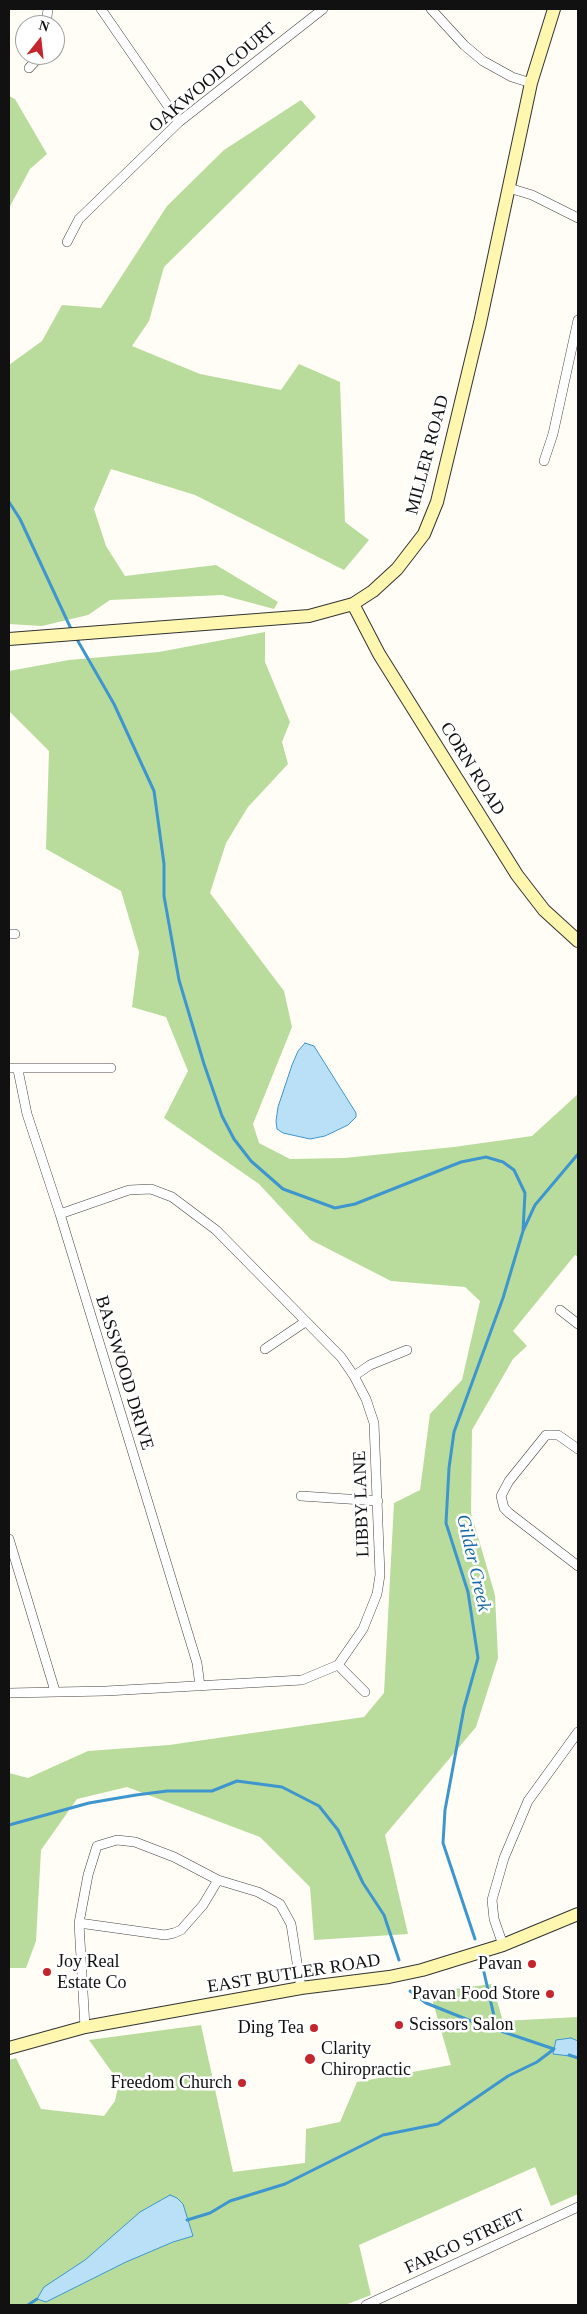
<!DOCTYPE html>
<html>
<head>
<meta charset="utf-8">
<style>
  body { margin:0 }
  #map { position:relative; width:587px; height:2314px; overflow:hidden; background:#fffdf5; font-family:"Times New Roman",serif }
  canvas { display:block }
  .frame { position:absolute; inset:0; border:10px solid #111; pointer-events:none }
  .north { position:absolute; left:15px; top:15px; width:50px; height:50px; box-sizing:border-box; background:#fff; border:1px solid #a0a0a0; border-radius:50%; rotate:16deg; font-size:14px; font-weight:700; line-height:20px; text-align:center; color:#111 }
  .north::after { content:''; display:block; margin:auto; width:18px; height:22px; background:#c4262e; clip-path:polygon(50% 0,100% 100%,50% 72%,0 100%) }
</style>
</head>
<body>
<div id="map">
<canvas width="587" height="2314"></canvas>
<div class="frame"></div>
<div class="north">N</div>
</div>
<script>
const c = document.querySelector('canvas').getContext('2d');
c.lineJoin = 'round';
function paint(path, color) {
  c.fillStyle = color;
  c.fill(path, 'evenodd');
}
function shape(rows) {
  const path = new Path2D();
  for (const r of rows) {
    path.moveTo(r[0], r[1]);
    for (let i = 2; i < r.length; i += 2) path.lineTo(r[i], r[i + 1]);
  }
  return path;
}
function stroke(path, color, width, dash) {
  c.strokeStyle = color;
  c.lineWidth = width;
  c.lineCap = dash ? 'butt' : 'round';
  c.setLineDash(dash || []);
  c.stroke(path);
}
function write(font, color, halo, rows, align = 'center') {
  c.font = font + ' "Times New Roman",serif';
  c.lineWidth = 5;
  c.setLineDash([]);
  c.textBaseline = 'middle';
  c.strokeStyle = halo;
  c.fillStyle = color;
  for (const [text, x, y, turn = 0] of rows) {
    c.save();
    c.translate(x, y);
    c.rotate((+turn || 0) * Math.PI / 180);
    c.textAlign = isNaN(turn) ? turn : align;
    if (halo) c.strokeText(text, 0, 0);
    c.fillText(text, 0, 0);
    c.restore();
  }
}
const forest = shape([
  [9,96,15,99,47,154,30,169,9,208],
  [301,100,316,117,164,267,149,321,132,346,200,374,281,390,299,364,340,382,345,522,369,540,344,570,195,495,111,469,94,509,106,546,125,576,216,565,278,602,274,609,222,595,110,600,88,615,42,626,9,624,9,365,42,341,62,305,101,308,167,206,224,150],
  [265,632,265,662,290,722,282,742,288,764,248,807,226,843,210,893,284,991,292,1027,253,1124,259,1143,290,1159,344,1158,454,1147,532,1136,578,1094,578,1257,575,1255,513,1331,527,1346,513,1359,472,1430,471,1513,495,1595,498,1658,476,1727,385,1835,408,1934,314,1940,310,1887,260,1837,127,1787,77,1799,41,1850,36,1941,26,1968,9,1968,9,1773,28,1778,88,1751,169,1745,364,1717,384,1693,394,1503,420,1490,430,1414,462,1380,480,1301,465,1287,391,1281,311,1240,259,1184,164,1118,188,1071,166,1017,132,1007,139,952,121,891,46,849,49,751,9,711,9,671,69,660,159,652],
  [492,1984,503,2021,578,2017,578,2194,551,2206,535,2167,359,2245,371,2295,345,2305,9,2305,9,2060,16,2058,41,2109,104,2116,115,2101,119,2082,89,2040,201,2025,233,2172,305,2163,306,2129,340,2122,357,2082,451,2065,430,1992]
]);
const water = shape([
  [305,1043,314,1046,356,1113,356,1117,348,1125,325,1136,310,1139,283,1133,277,1129,276,1121,278,1107,292,1065,298,1051,305,1043],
  [571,2038,578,2041,578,2057,553,2054,556,2040,571,2038],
  [170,2195,177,2198,183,2204,193,2236,173,2242,126,2262,46,2302,37,2299,44,2287,85,2260,140,2212,170,2195]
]);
const stream = shape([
  [9,502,20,519,72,631],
  [75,636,114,704,154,791,164,864,164,896,179,980,204,1064,222,1116,234,1139,251,1161,283,1189,335,1208,355,1204,461,1162,486,1157,503,1162,514,1170,525,1193,523,1231],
  [9,1825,89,1803,136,1795,167,1791,212,1791,237,1781,282,1787,319,1806,338,1830,363,1883,384,1915,399,1960],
  [475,1939,443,1843,445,1810,464,1708,478,1658,468,1592,446,1523,449,1468,454,1432,503,1298,523,1231,535,1205,578,1154],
  [483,1968,497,2029],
  [410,1991,426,2003,471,2021,554,2049],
  [569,2055,578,2058],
  [187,2220,210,2213,230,2201,285,2184,383,2135,438,2124,508,2076,537,2062,554,2049],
  [28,2305,37,2299]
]);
const street = shape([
  [101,9,179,122],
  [431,9,464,45,483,61,512,77,531,83],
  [46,25,48,9],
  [29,68,41,55],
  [509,188,532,195,578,218],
  [67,242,79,219,179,122,323,9],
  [544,461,553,434,578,320],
  [9,934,15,934],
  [9,1068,111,1068],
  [18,1070,27,1114,60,1214,197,1663,200,1686],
  [560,1310,578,1324],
  [265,1349,305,1322],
  [354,1376,370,1365,407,1350],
  [578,1449,558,1435,546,1435,509,1481,501,1496,504,1508,509,1513,578,1566],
  [301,1496,378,1501],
  [9,1539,55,1691],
  [338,1665,365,1692],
  [9,1693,106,1691,302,1680,338,1665,363,1629,377,1594,380,1575,374,1423,366,1399,354,1376,341,1357,216,1230,172,1197,151,1189,129,1190,60,1214],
  [79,1923,165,1935,174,1933,181,1930,203,1905,218,1880],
  [503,1945,494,1919,492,1900,504,1858,528,1801,578,1732],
  [85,2027,79,1923,88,1875,97,1846,117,1840,135,1842,174,1857,218,1880,258,1892,280,1904,291,1924,301,1988],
  [366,2305,578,2207]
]);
const secondary = shape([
  [353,604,379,654,517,875,544,910,578,941],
  [9,639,309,616,353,604,373,591,397,569,424,534,437,502,480,323,531,83,554,9],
  [9,2048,85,2027,301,1988,389,1977,422,1970,503,1945,578,1914]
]);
const markers = [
  [532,1964,5,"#c4262e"],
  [47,1972,5,"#c4262e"],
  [550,1994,5,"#c4262e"],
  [399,2025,5,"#c4262e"],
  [314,2028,5,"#c4262e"],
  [310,2059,6,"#c4262e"],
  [242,2083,5,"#c4262e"]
];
const streetNames = [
  ["OAKWOOD COURT",213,78,-40],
  ["MILLER ROAD",428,455,-75],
  ["CORN ROAD",472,769,58],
  ["BASSWOOD DRIVE",124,1373,73],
  ["LIBBY LANE",362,1504,-92],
  ["EAST BUTLER ROAD",294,1974,-9],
  ["FARGO STREET",465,2242,-25]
];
const poiNames = [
  ["Joy Real",57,1962,"left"],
  ["Estate Co",57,1983,"left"],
  ["Pavan",522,1964],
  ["Pavan Food Store",540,1994],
  ["Scissors Salon",409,2025,"left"],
  ["Ding Tea",304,2028],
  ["Clarity",321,2049,"left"],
  ["Chiropractic",321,2070,"left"],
  ["Freedom Church",232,2083]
];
const waterNames = [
  ["Gilder Creek",473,1563,77]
];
paint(forest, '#b9dc9c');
paint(water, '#b9e0f7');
stroke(water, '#3f96cf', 1);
stroke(stream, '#3f96cf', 3);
stroke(street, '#444', 10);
stroke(secondary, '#333', 14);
stroke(street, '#fff', 9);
stroke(secondary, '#fff6b0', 12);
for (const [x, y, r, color] of markers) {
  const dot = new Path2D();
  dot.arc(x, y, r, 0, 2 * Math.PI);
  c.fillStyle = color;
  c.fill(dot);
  stroke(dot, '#fff', 2);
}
write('18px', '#111', '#fff', streetNames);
write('18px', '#111', '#fff', poiNames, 'right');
write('italic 19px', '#1768a6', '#fff', waterNames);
</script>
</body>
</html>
